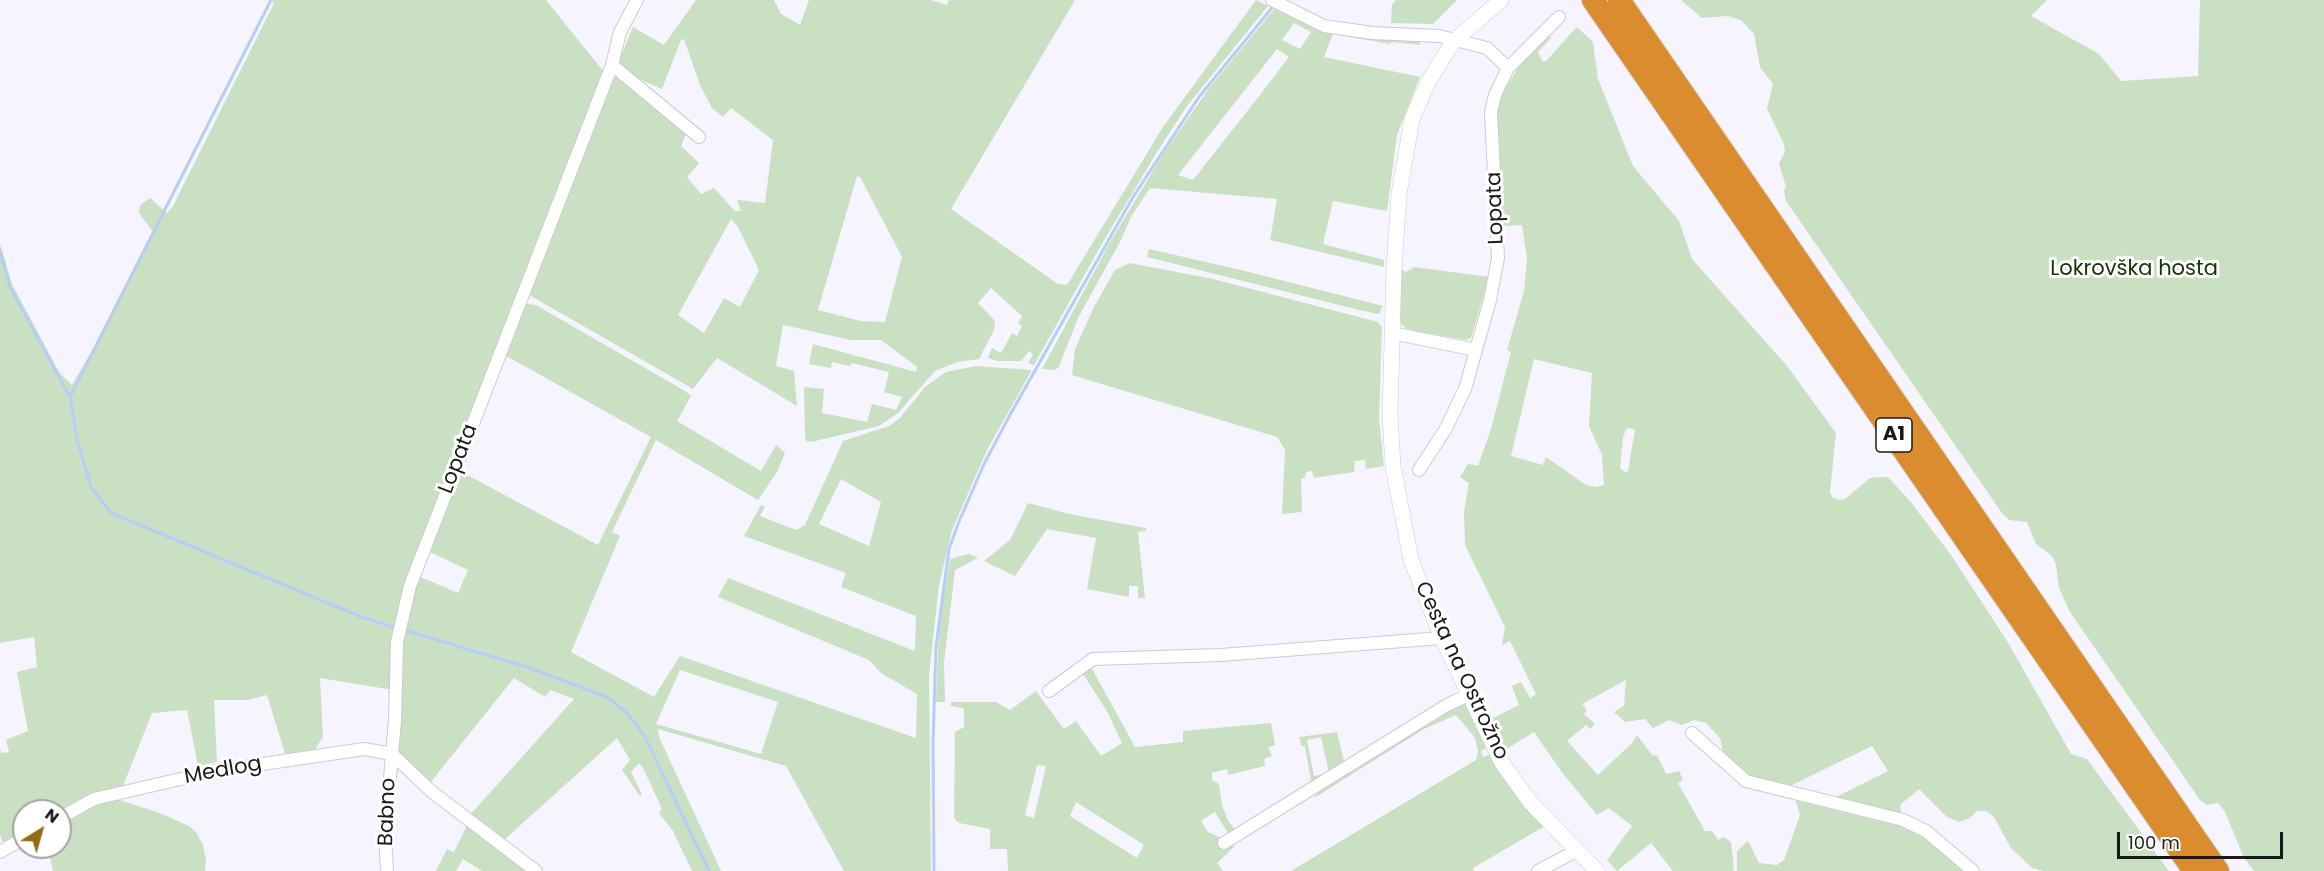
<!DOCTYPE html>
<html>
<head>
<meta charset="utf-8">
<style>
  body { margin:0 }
  #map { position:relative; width:2324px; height:871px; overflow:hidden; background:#f6f4fe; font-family:Poppins,sans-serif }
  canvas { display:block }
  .north { position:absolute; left:12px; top:799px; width:60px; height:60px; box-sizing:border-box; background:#fff; border:2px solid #a3a3a4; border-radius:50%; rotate:37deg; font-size:16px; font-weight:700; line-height:24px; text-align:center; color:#19191c }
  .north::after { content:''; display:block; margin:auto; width:21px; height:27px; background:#906d13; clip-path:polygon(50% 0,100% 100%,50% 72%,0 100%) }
  .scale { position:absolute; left:2117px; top:832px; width:166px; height:27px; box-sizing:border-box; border:3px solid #19191c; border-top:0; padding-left:8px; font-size:18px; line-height:21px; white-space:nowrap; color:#19191c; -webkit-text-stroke:4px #fff; paint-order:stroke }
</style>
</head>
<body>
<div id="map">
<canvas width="2324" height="871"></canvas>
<div class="north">N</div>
<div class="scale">100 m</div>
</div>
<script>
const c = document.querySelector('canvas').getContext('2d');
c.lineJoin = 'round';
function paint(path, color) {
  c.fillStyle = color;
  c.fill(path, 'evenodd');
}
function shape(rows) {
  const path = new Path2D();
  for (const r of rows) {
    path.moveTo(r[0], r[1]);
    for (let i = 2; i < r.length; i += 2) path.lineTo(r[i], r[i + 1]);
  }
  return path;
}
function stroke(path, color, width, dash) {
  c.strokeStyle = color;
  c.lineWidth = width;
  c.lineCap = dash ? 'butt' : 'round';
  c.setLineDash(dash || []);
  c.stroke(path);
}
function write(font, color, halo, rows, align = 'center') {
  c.font = font + ' Poppins,sans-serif';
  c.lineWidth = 6;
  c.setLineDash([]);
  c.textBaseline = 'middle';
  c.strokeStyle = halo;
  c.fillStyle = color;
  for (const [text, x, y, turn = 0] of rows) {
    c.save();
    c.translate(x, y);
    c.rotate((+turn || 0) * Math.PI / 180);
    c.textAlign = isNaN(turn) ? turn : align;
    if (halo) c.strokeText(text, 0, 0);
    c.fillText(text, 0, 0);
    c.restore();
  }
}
const green = shape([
  [271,0,546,0,604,72,421,543,393,690,320,678,323,737,314,751,285,754,267,695,248,700,214,700,217,762,198,766,187,710,152,713,123,786,60,811,24,811,24,833,9,843,2,841,0,834,0,749,1,753,9,752,6,740,28,731,17,672,37,667,34,637,0,643,0,244,12,284,59,372,72,385,115,311,153,232,139,213,140,205,150,198,167,213,173,206,274,3],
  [696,0,774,0,781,14,800,25,809,0,931,0,947,5,949,0,1075,0,951,209,1058,284,1067,285,1163,127,1256,0,1268,6,1187,106,1157,152,1103,242,1034,365,1028,363,1033,354,1029,351,1021,361,998,361,988,358,992,348,1001,353,1012,333,1017,336,1022,326,1018,324,1022,316,991,288,978,303,995,321,994,330,979,359,957,362,935,371,898,413,879,426,811,442,806,441,805,437,804,387,824,389,822,413,867,422,872,404,896,410,902,397,884,392,889,372,852,363,850,366,832,362,831,368,809,364,813,344,916,372,917,367,881,340,851,340,783,325,776,366,794,371,797,406,717,358,693,389,531,296,529,292,611,78,617,77,687,132,681,146,699,163,687,177,701,194,714,188,735,211,741,211,737,200,765,203,773,140,731,108,723,117,712,108,700,85,684,39,681,40,662,89,627,74,618,63,633,27,664,45],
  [857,176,860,177,902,257,885,322,861,321,818,310],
  [731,219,738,227,759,270,740,307,724,298,704,333,678,315],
  [1396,0,1457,0,1433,24,1391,23,1392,5],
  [1681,0,2047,0,2031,16,2099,54,2121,81,2198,76,2200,0,2324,0,2324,871,2254,871,2244,858,2225,812,2218,803,2207,805,2200,800,2070,612,2059,588,2056,564,2051,555,2036,544,2027,522,2009,520,2002,513,1786,201,1784,191,1786,187,1779,163,1785,152,1784,144,1767,109,1773,84,1760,67,1754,34,1741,20,1727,16,1702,18],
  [1275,8,1307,24,1420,39,1420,45,1391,42,1390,44,1333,34,1324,57,1420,77,1397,135,1387,211,1333,201,1323,244,1384,260,1384,267,1270,240,1277,199,1150,188,1131,217,1121,240,1078,318,1059,367,1055,370,1042,369,1109,244,1163,154,1210,87],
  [1294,23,1311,32,1300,49,1282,40],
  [1277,49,1289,57,1256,100,1193,180,1178,175],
  [1577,27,1593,42,1598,79,1633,166,1679,221,1692,259,1787,366,1836,433,1830,492,1833,498,1839,500,1845,499,1870,478,1882,477,1888,477,1910,501,1951,555,2009,644,2071,754,2087,759,2169,871,2044,871,2032,868,2011,848,1994,817,1986,811,1977,811,1970,818,1959,822,1947,817,1919,789,1900,805,1901,813,1757,785,1724,756,1720,738,1706,723,1694,720,1682,725,1669,720,1653,728,1645,719,1625,722,1614,712,1624,706,1626,680,1582,704,1587,710,1584,714,1595,724,1590,729,1586,725,1567,741,1598,775,1632,743,1637,735,1653,756,1657,755,1666,774,1679,771,1683,780,1678,783,1705,831,1712,831,1718,840,1724,837,1731,842,1734,868,1733,871,1673,871,1651,843,1617,871,1607,860,1632,826,1609,808,1597,815,1561,771,1534,732,1505,750,1489,720,1519,705,1512,686,1521,682,1530,698,1536,694,1510,641,1502,645,1505,627,1465,545,1464,512,1469,483,1460,477,1468,464,1478,466,1491,429,1511,352,1507,350,1524,291,1527,259,1522,225,1503,226,1495,124,1501,96,1524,58,1548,31,1551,38,1538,52,1542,61,1546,61],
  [1534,359,1592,373,1589,426,1602,455,1604,485,1596,487,1586,485,1546,457,1543,465,1511,456],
  [1630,428,1635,430,1628,471,1625,472,1620,468,1623,438,1626,429],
  [1872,746,1888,771,1836,797,1788,787],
  [1149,249,1245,271,1383,306,1379,314,1359,310,1147,257],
  [1130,263,1213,279,1378,322,1382,327,1379,419,1384,466,1366,469,1365,460,1355,461,1354,472,1314,478,1312,471,1306,472,1305,478,1301,479,1302,512,1282,514,1285,450,1277,437,1072,375,1075,349,1094,307,1115,270],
  [1414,267,1489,277,1471,338,1466,340,1409,330,1402,325,1400,320,1401,269,1406,272],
  [527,304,536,305,685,391,691,396,677,421,761,471,776,445,785,453,777,472,758,500,656,440,612,532,620,536,571,652,654,697,680,656,916,738,917,694,881,673,869,660,718,597,728,578,915,651,916,616,841,587,846,573,744,536,761,505,765,506,760,516,796,530,805,525,843,441,889,426,900,418,925,387,946,372,976,366,1032,370,987,450,952,530,939,585,929,675,931,871,844,871,786,766,658,729,659,737,721,871,692,871,673,831,659,813,662,809,644,770,639,763,631,772,642,794,640,796,622,770,630,760,617,738,504,840,470,815,574,699,550,690,545,697,514,678,430,783,399,753,397,744,401,632,418,576,458,593,468,570,430,552,429,547,458,470,598,545,651,437,503,354,522,306],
  [841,479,881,502,869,546,819,524],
  [680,670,778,702,761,754,656,724],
  [1028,503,1069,514,1146,528,1146,531,1138,532,1145,598,1138,598,1138,586,1129,586,1129,597,1087,589,1096,538,1047,529,1015,576,984,561,1010,540],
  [969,554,978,558,955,570,944,663,945,702,936,702,939,625,950,559],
  [1090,665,1135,747,1183,742,1183,731,1271,723,1275,745,1268,748,1272,756,1264,759,1265,766,1228,775,1227,769,1212,773,1212,780,1219,784,1222,805,1228,821,1237,832,1229,835,1215,812,1201,821,1208,832,1231,842,1234,847,1217,863,1223,871,1008,871,1007,849,990,849,990,829,959,823,954,818,955,732,964,727,964,711,963,708,951,706,951,702,996,702,1010,710,1036,691,1064,729,1076,721,1101,756,1122,743,1107,711,1081,671],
  [1037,765,1046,766,1034,818,1025,815],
  [1076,802,1144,845,1137,858,1070,816],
  [1466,698,1489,746,1481,751,1483,757,1493,753,1545,826,1473,868,1474,871,1291,871,1476,760,1478,751,1475,738,1456,715,1424,729,1314,798,1318,792],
  [1337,732,1345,766,1312,786,1305,747,1301,745,1299,737],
  [1321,737,1329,773,1314,776,1307,740],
  [116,799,160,813,189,826,196,832,203,845,206,860,205,871,53,871,48,847,60,847,60,823,90,805],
  [1796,801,1842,808,1916,829,1967,871,1737,871,1737,851,1748,841,1759,863,1777,865,1784,860,1800,815],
  [467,825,529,871,482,871,463,859,456,871,436,871,447,849,454,852]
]);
const stream = shape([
  [0,250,10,287,70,397,77,439,91,487,111,513,364,618,397,628],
  [70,397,271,0],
  [404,630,530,668,607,697,626,712,644,735,709,871],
  [934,871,933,744,936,647,949,549,958,524,984,464,1011,413,1133,197,1199,97,1275,4]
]);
const minor = shape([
  [1272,0,1324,26,1372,33,1439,36,1487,48,1508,68],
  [612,65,699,137],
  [1392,333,1476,350],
  [1419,470,1445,430,1465,389,1490,300,1498,258,1491,112,1495,95,1508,68,1559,17],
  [1049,691,1093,659,1221,655,1442,638],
  [1692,733,1746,781,1903,820,1926,831,1973,871],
  [392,754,432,792,536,871],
  [60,818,94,799,215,771,364,749,392,754],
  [1224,843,1447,705,1468,695],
  [0,852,24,838],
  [387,871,385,836,395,720,397,642,410,586,612,65,620,32,637,0],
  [1538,871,1578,850]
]);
const tertiary = shape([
  [1501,0,1453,42,1428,82,1412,119,1399,194,1394,269,1390,415,1393,466,1411,560,1442,638,1502,763,1531,803,1597,871]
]);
const motorway = shape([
  [1593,0,2194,871],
  [1619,0,2218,871]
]);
const shields = [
  [1894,435,36]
];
const shieldNames = [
  ["A1",1894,435]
];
const streetNames = [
  ["Lopata",1496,208,-92],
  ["Lopata",459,459,-69],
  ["Cesta na Ostrožno",1461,671,65],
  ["Medlog",223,771,-10],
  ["Babno",388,812,-88]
];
const parkNames = [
  ["Lokrovška hosta",2134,270]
];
paint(green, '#cae0c2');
stroke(stream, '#b6cef7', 3);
stroke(minor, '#cccad3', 14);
stroke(tertiary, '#cccad3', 16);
stroke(motorway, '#d6d6d6', 24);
stroke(minor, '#fff', 12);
stroke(tertiary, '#fff', 15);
stroke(motorway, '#db8c2e', 22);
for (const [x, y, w] of shields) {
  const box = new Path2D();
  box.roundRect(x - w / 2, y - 17, w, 34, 4.5);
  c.fillStyle = '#fff';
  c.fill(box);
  stroke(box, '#19191c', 1.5);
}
write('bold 20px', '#19191c', null, shieldNames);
write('21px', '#19191c', '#fff', streetNames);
write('21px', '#143702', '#fff', parkNames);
</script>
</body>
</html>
